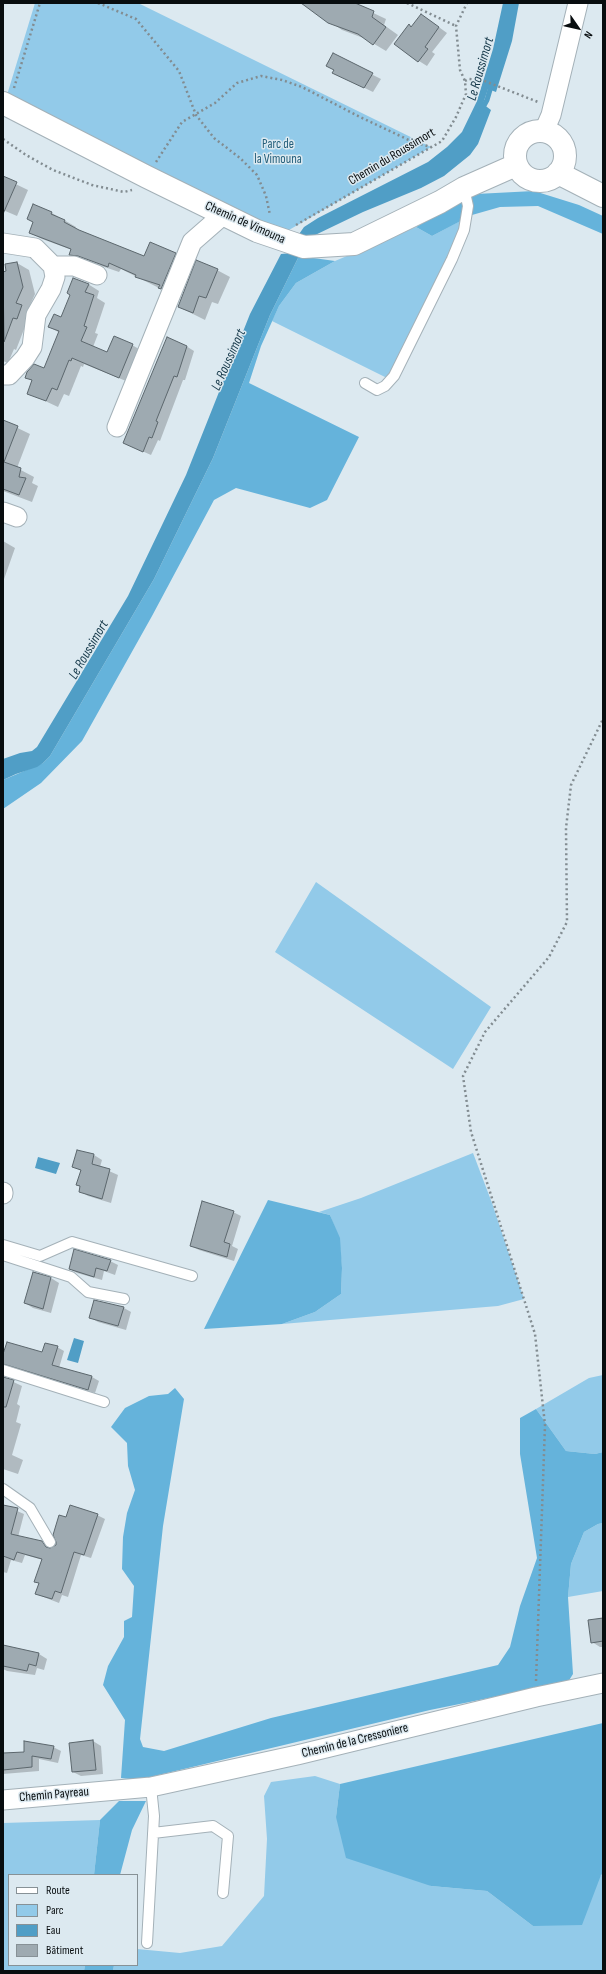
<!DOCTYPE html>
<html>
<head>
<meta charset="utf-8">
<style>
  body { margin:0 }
  #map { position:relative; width:606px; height:1974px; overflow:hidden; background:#dce9f0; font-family:"Sofia Sans Condensed",sans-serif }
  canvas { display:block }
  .frame { position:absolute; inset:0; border:4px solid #080d0f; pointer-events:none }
  .legend { position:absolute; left:8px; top:1874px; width:130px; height:92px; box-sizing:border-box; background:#dce9f0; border:1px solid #879196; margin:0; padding:5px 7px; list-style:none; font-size:12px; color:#080d0f }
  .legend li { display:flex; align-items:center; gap:8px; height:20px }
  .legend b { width:20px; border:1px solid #879196 }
  .north { position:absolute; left:558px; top:8px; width:40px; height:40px; -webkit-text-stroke:3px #dce9f0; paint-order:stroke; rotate:124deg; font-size:11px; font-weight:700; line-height:16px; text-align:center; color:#080d0f }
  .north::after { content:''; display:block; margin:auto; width:14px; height:18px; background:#080d0f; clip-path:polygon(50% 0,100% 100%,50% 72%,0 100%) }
</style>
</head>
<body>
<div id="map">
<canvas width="606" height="1974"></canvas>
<div class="frame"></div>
<ul class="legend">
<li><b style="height:5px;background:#fff"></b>Route</li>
<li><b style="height:11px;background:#92cae9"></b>Parc</li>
<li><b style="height:11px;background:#509ec6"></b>Eau</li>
<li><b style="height:11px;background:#9eaab1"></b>Bâtiment</li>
</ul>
<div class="north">N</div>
</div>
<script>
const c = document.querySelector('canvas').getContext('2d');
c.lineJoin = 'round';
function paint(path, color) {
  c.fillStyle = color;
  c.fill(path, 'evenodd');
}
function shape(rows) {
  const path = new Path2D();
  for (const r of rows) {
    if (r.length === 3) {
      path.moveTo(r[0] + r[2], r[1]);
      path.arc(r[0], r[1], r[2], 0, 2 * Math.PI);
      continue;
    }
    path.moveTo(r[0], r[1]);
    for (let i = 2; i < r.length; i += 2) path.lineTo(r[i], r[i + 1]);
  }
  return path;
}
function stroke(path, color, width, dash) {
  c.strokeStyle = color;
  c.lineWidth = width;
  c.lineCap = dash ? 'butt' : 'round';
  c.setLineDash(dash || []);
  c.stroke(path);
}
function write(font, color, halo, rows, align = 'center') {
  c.font = font + ' "Sofia Sans Condensed",sans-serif';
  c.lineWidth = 3;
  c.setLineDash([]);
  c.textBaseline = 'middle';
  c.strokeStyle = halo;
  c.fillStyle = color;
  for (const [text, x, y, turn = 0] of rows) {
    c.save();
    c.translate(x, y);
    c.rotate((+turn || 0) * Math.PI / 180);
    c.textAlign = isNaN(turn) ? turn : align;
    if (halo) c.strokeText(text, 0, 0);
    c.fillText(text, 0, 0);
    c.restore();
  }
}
const green = shape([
  [35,3,138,3,431,147,289,230,260,224,7,95],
  [462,220,457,239,387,378,272,321,279,306,296,283,335,261,416,227,432,236],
  [316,882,491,1007,453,1069,275,952],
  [473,1153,492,1203,524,1299,498,1306,282,1324,315,1312,341,1294,342,1268,339,1238,330,1215,319,1212,361,1198],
  [603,1375,603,1452,595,1454,566,1451,536,1409,589,1378],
  [603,1523,603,1591,568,1597,571,1564,584,1532,598,1524],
  [315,1776,340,1784,336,1817,431,1886,487,1891,533,1926,603,1874,603,1971,113,1971,114,1965,137,1965,137,1949,180,1953,222,1946,264,1896,267,1839,264,1796,271,1782],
  [100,1820,94,1875,9,1875,9,1965,85,1965,84,1971,3,1971,3,1823]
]);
const forest = shape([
  [534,191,579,205,603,216,603,234,538,206,500,207,472,215,432,236,416,227,476,194],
  [299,256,335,261,296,283,279,306,261,346,249,383,359,437,327,500,310,508,236,488,214,500,152,616,82,741,41,783,3,809,3,780,43,763,50,756,154,579,213,458,270,315],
  [268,1200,330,1215,340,1238,342,1268,341,1294,315,1312,282,1324,204,1329],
  [175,1388,184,1399,163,1526,140,1739,143,1747,164,1751,271,1718,498,1665,510,1647,520,1606,537,1558,520,1454,520,1418,536,1409,566,1451,595,1454,603,1452,603,1523,598,1524,584,1532,571,1564,568,1597,573,1674,568,1682,430,1710,138,1780,121,1778,125,1720,103,1685,108,1666,124,1637,124,1621,132,1617,134,1586,122,1569,123,1537,127,1513,135,1490,128,1466,127,1443,111,1427,125,1408,149,1396,168,1394],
  [603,1723,603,1874,601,1875,582,1925,533,1926,487,1891,431,1886,346,1858,336,1817,340,1784],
  [119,1801,146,1801,132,1830,120,1875,94,1875,100,1820],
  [85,1965,114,1965,113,1971,84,1971]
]);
const water = shape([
  [503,3,519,3,512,41,496,92,488,89,483,104,491,110,478,144,470,155,444,176,421,188,363,212,311,237,297,237,304,227,318,218,428,162,447,147,462,132,477,101,493,49],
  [292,253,299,256,270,315,213,458,154,579,50,756,43,763,37,767,16,774,3,780,3,759,20,753,32,751,37,747,128,596,186,475,250,314,281,254],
  [38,1157,60,1163,56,1174,35,1168],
  [74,1338,84,1341,78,1363,67,1360]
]);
const shadow = shape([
  [298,3,352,3,386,19,384,25,398,35,386,51,366,39,342,30,307,6],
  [429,20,447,33,432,52,435,54,427,66,419,61,409,26,412,27],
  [333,55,381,79,373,92,342,77,335,70],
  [3,178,28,190,17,216,3,210],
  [33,206,52,213,76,227,75,229,145,258,175,254,187,260,171,294,121,269,119,272,90,262,81,261,70,255,72,250,42,239,30,233,34,222],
  [17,263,29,270,35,294,28,310,34,313,26,324,16,350,14,349,8,363,3,361,3,273,7,272],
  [217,270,230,277,218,304,212,302,205,320,179,307],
  [88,284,99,291,97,298,105,303,95,333,98,334,93,347,108,353,132,345,144,352,131,383,84,364,83,367,81,366,69,396,64,394,58,407,28,393,33,381,26,377,44,369,60,333,49,327,62,318],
  [186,346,194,351,185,380,183,380,160,441,158,440,151,455,124,443],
  [3,421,30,434,17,468,34,477,32,483,38,486,32,502,3,491],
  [3,541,15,548,3,582],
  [78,1151,94,1155,102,1160,100,1167,118,1175,111,1203,88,1196,80,1191,81,1187,77,1185,81,1171,73,1166],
  [233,1212,241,1216,232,1246,238,1249,234,1261,199,1250,191,1246],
  [110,1261,118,1265,115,1275,104,1271,102,1280,77,1273,70,1269],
  [33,1273,51,1278,59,1283,51,1313,33,1308,25,1303],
  [124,1308,131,1312,126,1330,98,1322,91,1318],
  [57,1347,64,1351,59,1368,92,1377,99,1381,95,1393,3,1366,3,1357,43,1353],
  [3,1377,22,1386,17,1404,20,1406,16,1422,21,1424,12,1455,23,1460,18,1474,3,1469],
  [3,1505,24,1514,18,1537,42,1542,51,1549,57,1545,67,1518,97,1515,105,1519,91,1558,81,1555,68,1597,62,1595,59,1603,36,1594,39,1583,35,1581,43,1560,25,1555,22,1563,11,1560,7,1573,3,1572],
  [603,1619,603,1647,600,1647,592,1642],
  [3,1651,39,1654,47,1659,44,1670,37,1668,35,1675,7,1671,3,1669],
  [93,1741,101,1746,103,1774,81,1776,73,1772],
  [53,1747,61,1751,58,1763,39,1759,39,1771,3,1774,3,1754,25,1753]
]);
const stream = shape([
  [481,111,487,100,492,83]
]);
const building = shape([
  [301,3,355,3,374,11,372,17,386,27,373,45,358,34,328,23,301,3],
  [421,14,439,27,425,47,428,49,418,62,394,44,409,24,411,27,421,14],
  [333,53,373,73,364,88,332,73,334,70,326,66,333,53],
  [3,176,17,182,3,214,3,176],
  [33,204,52,212,51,214,65,220,64,222,79,230,144,256,150,242,176,253,161,289,158,288,160,285,135,277,136,275,109,263,108,267,78,256,69,255,71,249,29,233,33,222,27,219,33,204],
  [196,260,218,269,206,298,199,296,193,313,178,307,196,260],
  [17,262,23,287,16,303,22,305,17,319,13,318,4,342,3,272,6,271,5,264,17,262],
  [73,278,89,284,85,292,94,295,84,326,87,327,81,341,107,352,114,336,133,344,119,378,72,358,71,361,69,360,57,390,52,388,46,401,27,394,32,380,25,378,27,372,34,364,44,368,59,331,48,327,54,314,61,317,70,295,67,293,73,278],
  [167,337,187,346,177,377,174,376,156,421,158,422,152,438,149,437,143,452,123,443,167,337],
  [3,420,18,426,4,462,21,468,19,477,26,478,19,495,3,489,3,420],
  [77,1150,94,1154,92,1164,110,1169,102,1199,79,1192,80,1186,76,1185,81,1170,72,1167,77,1150],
  [202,1201,234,1211,224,1242,230,1244,227,1257,190,1246,202,1201],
  [74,1249,111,1260,107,1271,96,1268,94,1277,69,1269,74,1249],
  [33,1272,51,1277,43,1309,24,1303,33,1272],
  [94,1300,124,1307,118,1326,89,1318,94,1300],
  [7,1342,42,1352,45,1343,58,1346,52,1365,92,1376,88,1390,3,1364,3,1354,7,1342],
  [3,1377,14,1380,6,1407,3,1407,3,1377],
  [3,1505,18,1508,11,1534,42,1541,46,1547,50,1548,56,1545,56,1542,53,1535,59,1515,66,1517,70,1505,98,1514,84,1555,74,1552,61,1593,55,1591,52,1599,35,1594,39,1583,34,1582,42,1559,17,1552,14,1560,3,1556,3,1505],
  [603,1618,603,1641,591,1643,588,1620,603,1618],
  [3,1645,39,1653,36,1666,29,1664,27,1671,3,1666,3,1645],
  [93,1740,96,1770,72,1772,69,1743,93,1740],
  [24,1741,54,1746,51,1759,32,1756,32,1767,3,1770,3,1753,24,1752,24,1741]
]);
const path = shape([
  [98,3,136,19,179,71,196,115,214,138,240,158,257,175,266,196,270,215],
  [407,3,456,26],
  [465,81,469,79,482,80,538,102],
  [14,88,40,3],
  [3,139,26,155,53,170,92,185,124,192,132,190],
  [156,162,182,122,215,103,237,83,261,76,282,80,302,87,360,117,413,142,431,147],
  [296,225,442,141,456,117,466,94,465,81,460,70,456,26,467,3],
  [536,1681,545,1425,535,1334,471,1132,463,1076,485,1032,549,957,567,922,566,828,571,785,603,719]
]);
const service = shape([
  [365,383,377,390,385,386,394,376,452,259,464,230,468,206,464,188],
  [3,1245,40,1256,72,1242,192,1276],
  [3,1255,71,1277,88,1292,124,1299],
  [3,1370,104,1402],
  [3,1489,30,1508,50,1542],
  [153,1833,213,1826,228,1836,223,1893],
  [147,1943,154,1816,151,1787]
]);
const minor = shape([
  [544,131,551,115,578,3],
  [3,243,35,248,53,266,55,277,51,289,36,315,32,347,25,358,9,375,3,375],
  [53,266,74,266,97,275],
  [117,427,192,242,224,214],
  [3,512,17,517],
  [3,1192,3,1194],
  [3,1800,151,1787,297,1755,536,1697,603,1683]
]);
const tertiary = shape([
  [3,103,147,177,257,231,304,247,354,244,440,202,464,188,516,165],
  [540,156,25],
  [558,173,603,196]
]);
const parkNames = [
  ["Parc de",278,145],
  ["la Vimouna",278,160]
];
const streetNames = [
  ["Chemin du Roussimort",392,157,-31],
  ["Chemin de Vimouna",245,223,24],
  ["Chemin de la Cressoniere",355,1741,-14],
  ["Chemin Payreau",54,1795,-5]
];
const waterNames = [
  ["Le Roussimort",481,69,-74],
  ["Le Roussimort",229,360,-66],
  ["Le Roussimort",89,650,-60]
];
paint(green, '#92cae9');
paint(forest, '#65b3db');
paint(water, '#509ec6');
paint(shadow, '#0003');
stroke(stream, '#509ec6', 5);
paint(building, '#9eaab1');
stroke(building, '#5b666c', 1);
stroke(service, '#a4b1b8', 12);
stroke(minor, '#a4b1b8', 21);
stroke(tertiary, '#a4b1b8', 24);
stroke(path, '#828c91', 2.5, [2, 3]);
stroke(service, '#fff', 10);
stroke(minor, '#fff', 19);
stroke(tertiary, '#fff', 22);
write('13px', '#245f7b', '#dce9f0', parkNames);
write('13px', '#080d0f', '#dce9f0', streetNames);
write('italic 14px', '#16394a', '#dce9f0', waterNames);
</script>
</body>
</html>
